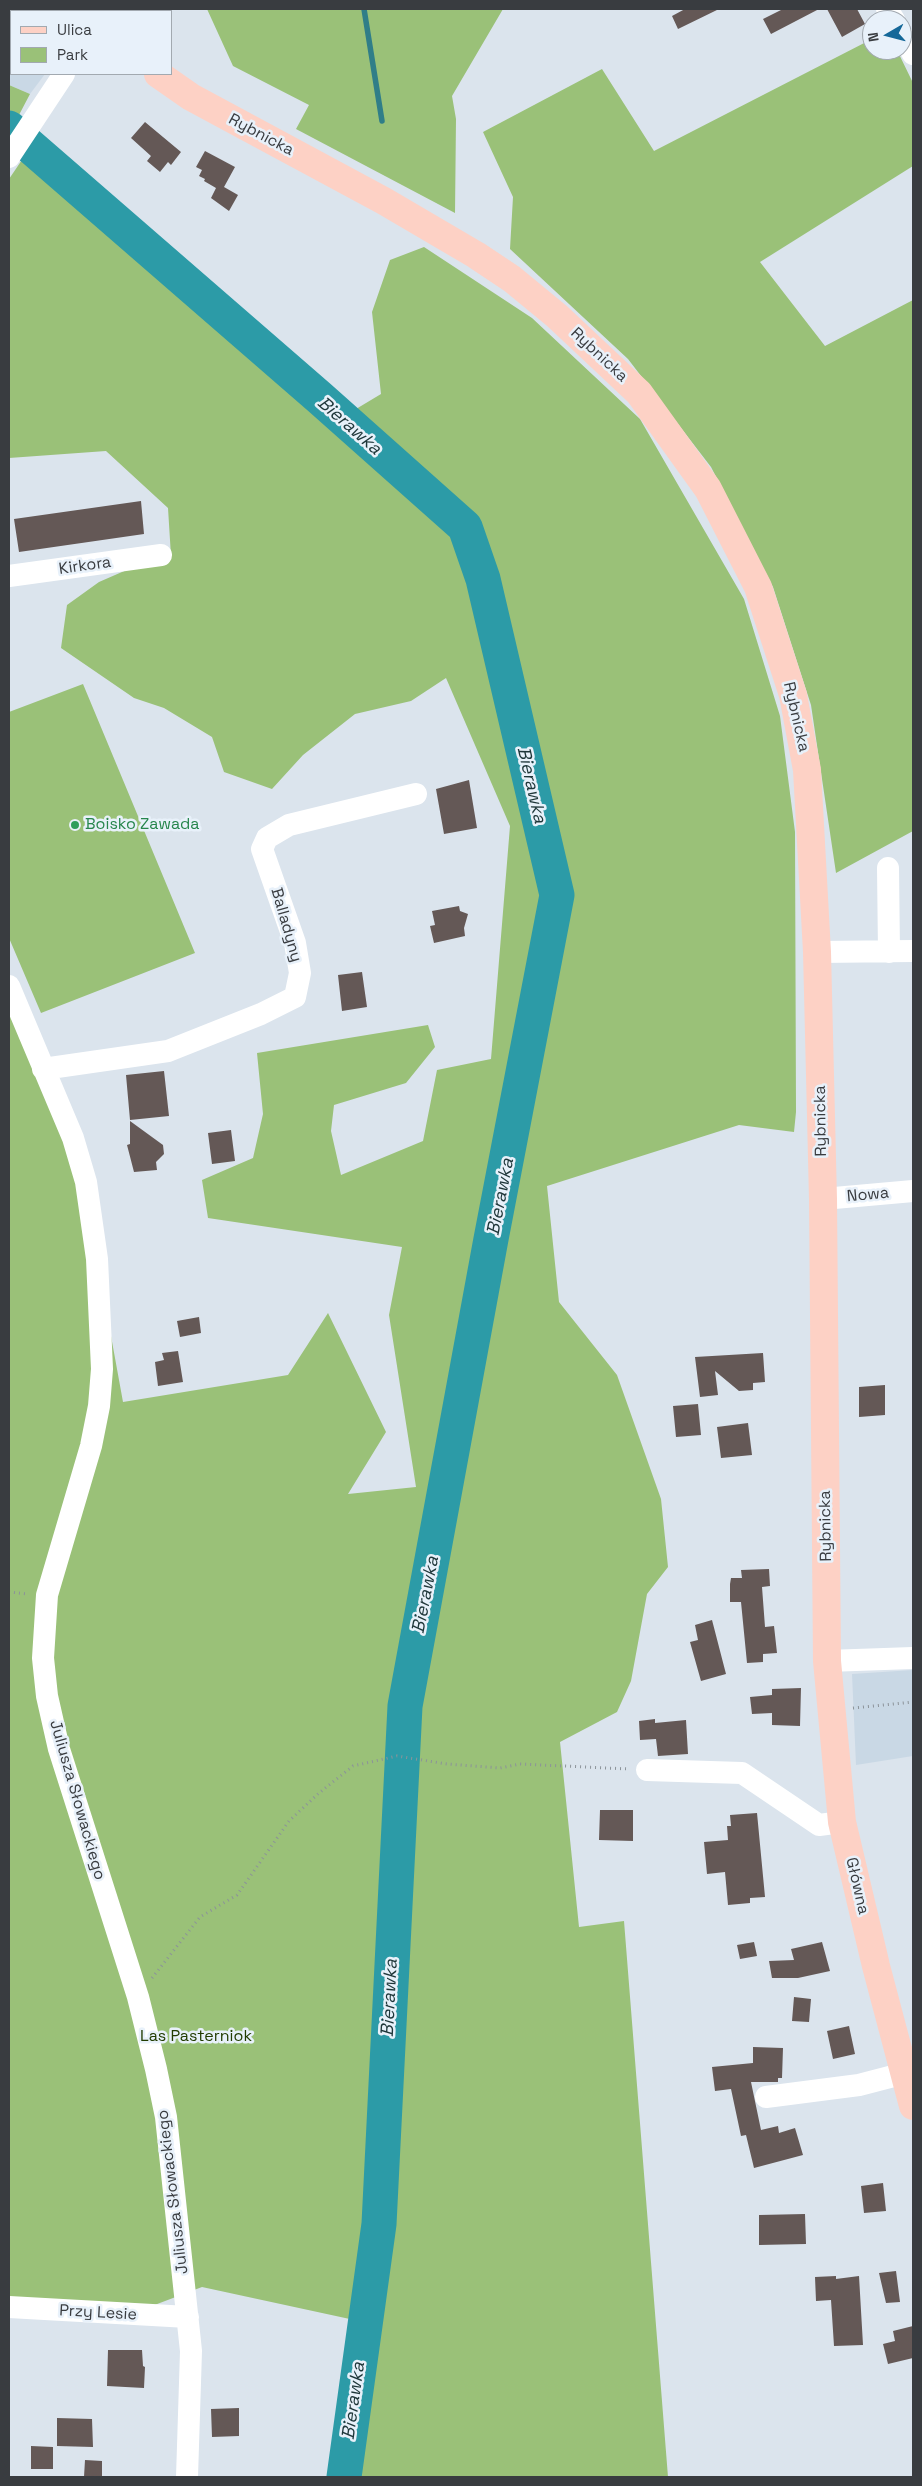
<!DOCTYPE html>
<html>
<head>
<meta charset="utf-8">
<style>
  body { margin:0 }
  #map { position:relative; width:922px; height:2486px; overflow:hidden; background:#dbe4ed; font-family:"Space Grotesk",sans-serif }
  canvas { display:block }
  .frame { position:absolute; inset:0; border:10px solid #393c40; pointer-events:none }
  .legend { position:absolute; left:10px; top:10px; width:162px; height:65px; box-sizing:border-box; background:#e8f1fa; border:1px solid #a2a9b0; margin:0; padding:6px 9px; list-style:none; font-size:15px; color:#393c40 }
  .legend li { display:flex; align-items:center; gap:10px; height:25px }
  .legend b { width:25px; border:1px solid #a2a9b0 }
  .north { position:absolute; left:862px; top:10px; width:50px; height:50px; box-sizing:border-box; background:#e8f1fa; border:1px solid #a2a9b0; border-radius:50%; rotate:262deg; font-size:14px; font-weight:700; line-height:20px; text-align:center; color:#393c40 }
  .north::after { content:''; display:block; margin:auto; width:18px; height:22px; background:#156899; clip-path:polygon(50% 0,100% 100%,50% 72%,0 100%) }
</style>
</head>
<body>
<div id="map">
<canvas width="922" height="2486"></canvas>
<div class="frame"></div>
<ul class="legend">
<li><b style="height:6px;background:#fdd1c5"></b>Ulica</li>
<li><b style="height:14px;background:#9ac178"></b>Park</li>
</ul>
<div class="north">N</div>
</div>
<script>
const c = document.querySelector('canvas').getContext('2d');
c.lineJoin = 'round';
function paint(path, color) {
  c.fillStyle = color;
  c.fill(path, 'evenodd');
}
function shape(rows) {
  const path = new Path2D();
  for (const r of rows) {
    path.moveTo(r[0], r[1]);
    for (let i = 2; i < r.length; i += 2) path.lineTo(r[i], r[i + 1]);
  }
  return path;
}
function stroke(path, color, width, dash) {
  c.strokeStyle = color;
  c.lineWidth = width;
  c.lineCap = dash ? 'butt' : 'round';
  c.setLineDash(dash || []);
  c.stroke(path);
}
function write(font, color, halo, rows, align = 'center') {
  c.font = font + ' "Space Grotesk",sans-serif';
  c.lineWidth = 5;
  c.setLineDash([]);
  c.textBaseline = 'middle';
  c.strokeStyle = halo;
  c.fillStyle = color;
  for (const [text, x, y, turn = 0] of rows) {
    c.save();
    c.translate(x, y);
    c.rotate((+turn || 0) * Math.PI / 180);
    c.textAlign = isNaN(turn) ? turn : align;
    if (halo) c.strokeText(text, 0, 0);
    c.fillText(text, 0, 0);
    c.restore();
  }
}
const built = shape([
  [9,9,52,9,54,11,11,11,11,74,45,74,30,94,9,85],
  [913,1670,913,1756,856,1765,852,1674]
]);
const green = shape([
  [207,9,503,9,452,96,456,119,455,213,296,129,309,105,233,66],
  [872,39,872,50,897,50,913,83,913,166,760,262,825,346,913,300,913,831,836,873,811,705,773,587,711,467,628,359,510,249,513,197,483,132,602,69,654,151],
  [9,85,30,94,9,134],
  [26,154,331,424,381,394,372,312,390,260,424,247,532,318,640,419,744,599,780,716,795,832,796,1112,794,1132,739,1125,547,1186,559,1302,617,1375,661,1499,668,1567,647,1594,631,1681,617,1712,560,1742,579,1927,624,1921,668,2477,346,2477,390,2145,403,1990,383,2040,359,2321,202,2287,144,2309,9,2299,9,1006,78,1174,97,1259,123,1402,288,1375,328,1313,386,1432,348,1494,416,1487,389,1315,402,1247,208,1218,202,1180,253,1158,263,1114,257,1053,428,1025,435,1047,406,1083,334,1105,331,1131,341,1175,423,1141,437,1070,491,1059,510,826,446,678,411,701,355,714,303,755,272,789,224,772,212,737,164,708,134,698,61,648,67,605,99,582,161,555,171,556,168,508,106,451,9,458,9,179],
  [83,684,195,953,41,1013,9,938,9,712]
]);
const stream = shape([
  [364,9,382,121]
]);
const river = shape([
  [9,128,320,398,465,527,483,579,557,895,491,1239,405,1706,379,2224,344,2477]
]);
const building = shape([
  [685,9,719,9,678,29,672,16],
  [783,9,819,9,771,34,763,19],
  [827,9,857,9,865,24,842,37],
  [145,122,181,152,171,165,168,162,160,172,147,161,151,156,131,138],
  [205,151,235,167,224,187,238,195,229,211,211,198,216,188,204,181,205,179,199,176,202,170,196,167],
  [141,501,144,534,19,552,14,519],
  [469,780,477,828,444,834,436,789],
  [459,906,460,911,468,914,464,928,465,936,434,943,430,926,435,925,432,911],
  [362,972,367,1007,342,1011,338,975],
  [164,1071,169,1116,130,1120,126,1075],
  [130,1121,163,1145,164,1154,156,1162,157,1170,134,1172,127,1145,130,1144],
  [231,1130,235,1161,212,1164,208,1133],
  [199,1317,201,1333,180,1337,177,1321],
  [178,1351,183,1382,158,1386,155,1362,164,1360,162,1353],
  [763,1353,765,1382,753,1383,753,1390,739,1391,715,1371,718,1395,700,1397,695,1357],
  [885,1385,885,1415,859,1417,859,1387],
  [698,1404,701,1435,676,1437,673,1406],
  [748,1423,752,1455,721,1458,717,1427],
  [769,1569,770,1586,762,1587,765,1627,774,1626,777,1653,763,1654,763,1662,747,1663,741,1602,730,1602,730,1584,731,1578,742,1578,741,1570],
  [712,1620,726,1674,701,1681,690,1642,698,1640,695,1625],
  [801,1688,800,1726,772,1725,772,1713,752,1714,750,1697,772,1695,772,1689],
  [655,1719,655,1723,686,1720,688,1754,658,1756,656,1739,640,1740,639,1721],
  [600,1810,633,1810,633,1841,599,1840],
  [757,1813,765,1897,750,1898,750,1903,728,1905,725,1872,707,1874,704,1842,728,1840,727,1826,731,1826,730,1815],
  [754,1942,757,1956,740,1959,737,1945],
  [822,1942,830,1971,798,1978,772,1978,769,1961,794,1960,791,1949],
  [794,1997,811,1999,809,2022,792,2021],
  [849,2026,855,2054,833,2059,827,2031],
  [753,2047,783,2048,782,2078,778,2078,778,2082,751,2082,761,2130,778,2126,779,2133,795,2128,803,2155,754,2168,746,2135,741,2136,731,2089,715,2091,712,2067,753,2063],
  [883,2183,886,2211,864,2213,861,2186],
  [805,2214,806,2244,759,2245,759,2215],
  [896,2271,900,2302,886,2303,879,2273],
  [836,2276,836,2279,859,2276,863,2345,834,2346,831,2300,816,2301,815,2277],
  [913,2326,913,2358,888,2364,883,2344,895,2341,893,2331],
  [108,2350,142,2350,143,2366,145,2367,144,2388,107,2386],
  [239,2408,239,2436,212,2437,211,2409],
  [57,2418,92,2419,93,2447,57,2446],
  [31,2446,53,2447,53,2469,31,2469],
  [85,2460,102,2461,102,2477,84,2477]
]);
const path = shape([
  [9,1592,28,1594],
  [853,1708,913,1702],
  [152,1978,200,1917,237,1895,289,1821,319,1793,353,1766,397,1756,447,1764,500,1768,520,1764,629,1769]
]);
const minor = shape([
  [887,9,894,20],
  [9,30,11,34],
  [902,35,913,54],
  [9,157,64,74],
  [9,576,161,555],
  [888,868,889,952],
  [817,952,913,951],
  [9,986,73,1138,86,1182,97,1259,102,1369,99,1406,91,1446,47,1595,43,1658,47,1696,59,1749,138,1997,156,2069,166,2117,191,2351,187,2477],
  [43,1069,168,1051,261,1014,295,997,300,973,295,943,262,849,267,838,289,825,416,794],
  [823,1199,913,1191],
  [827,1661,913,1658],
  [647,1770,742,1773,819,1825,842,1822],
  [766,2097,859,2085,905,2073],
  [9,2307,188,2317]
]);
const major = shape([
  [75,9,78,11],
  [158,74,191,97,384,201,476,255,512,279,557,316,639,393,708,489,758,587,793,695,807,770,817,952,823,1199,827,1661,842,1822,876,1966,913,2106]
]);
const markers = [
  [75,825,5,"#2e9e5b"]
];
const streetNames = [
  ["Rybnicka",261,135,28],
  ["Rybnicka",599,355,43],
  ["Kirkora",85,566,-8],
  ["Rybnicka",796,717,77],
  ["Balladyny",286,925,74],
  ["Rybnicka",821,1121,-91],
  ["Nowa",868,1195,-5],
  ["Rybnicka",826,1526,-91],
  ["Juliusza Słowackiego",77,1800,74],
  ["Główna",857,1886,77],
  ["Juliusza Słowackiego",173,2192,-97],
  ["Przy Lesie",98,2313,3]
];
const leisureNames = [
  ["Boisko Zawada",85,825]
];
const parkNames = [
  ["Las Pasterniok",196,2037]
];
const waterNames = [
  ["Bierawka",349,426,41],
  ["Bierawka",531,785,77],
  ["Bierawka",501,1197,-79],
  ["Bierawka",426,1595,-79],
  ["Bierawka",390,1998,-87],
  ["Bierawka",354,2401,-82]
];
paint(built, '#c9d8e5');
paint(green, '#9ac178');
stroke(stream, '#307e88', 5.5);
stroke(river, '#2c9ba7', 35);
paint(building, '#645856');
stroke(path, '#8c9399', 3, [1, 4]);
stroke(minor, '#fff', 22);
stroke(major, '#fdd1c5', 28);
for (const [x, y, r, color] of markers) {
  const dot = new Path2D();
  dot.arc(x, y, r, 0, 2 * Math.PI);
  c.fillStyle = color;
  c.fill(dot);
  stroke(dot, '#e8f1fa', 2);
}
write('16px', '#393c40', '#e8f1fa', streetNames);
write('16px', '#27864d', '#e8f1fa', leisureNames, 'left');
write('16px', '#213c00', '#e8f1fa', parkNames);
write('italic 18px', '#1e3639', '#e8f1fa', waterNames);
</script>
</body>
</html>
